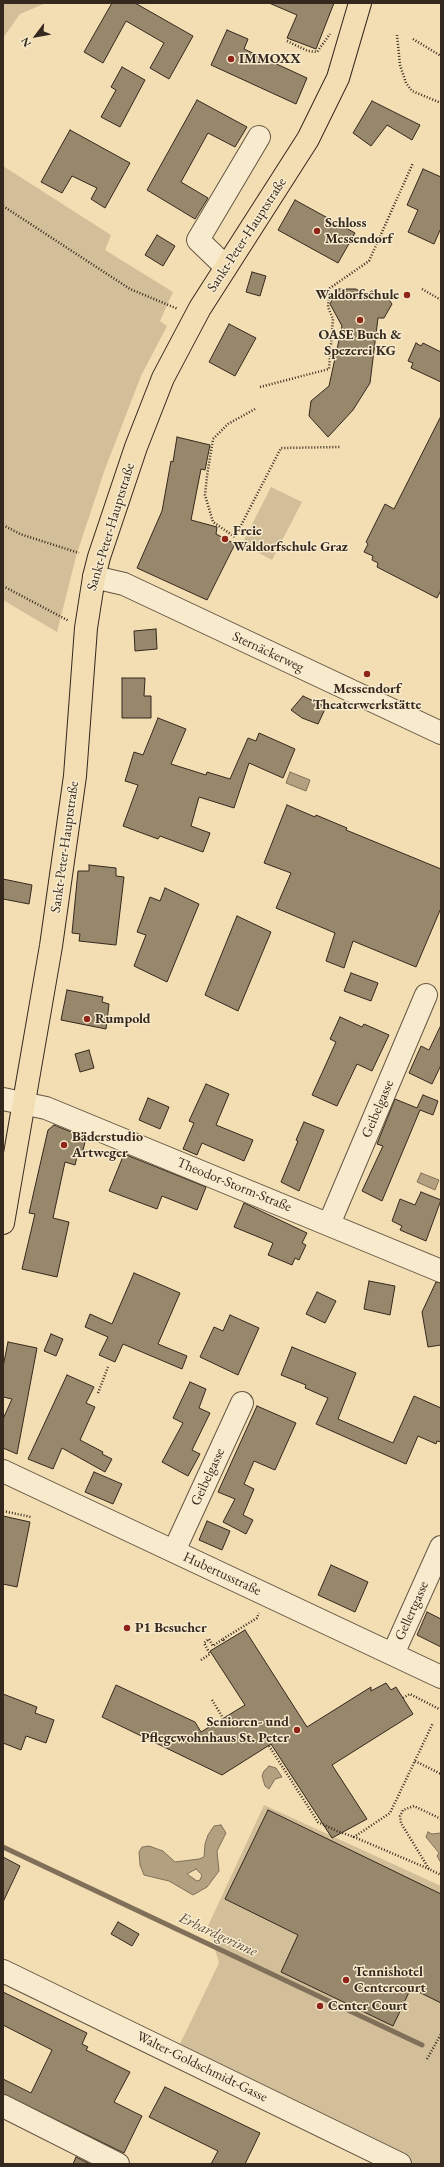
<!DOCTYPE html>
<html>
<head>
<meta charset="utf-8">
<style>
  body { margin:0 }
  #map { position:relative; width:444px; height:2167px; overflow:hidden; background:#f2deb2; font-family:"EB Garamond",serif }
  canvas { display:block }
  .frame { position:absolute; inset:0; border:4px solid #35281e; pointer-events:none }
  .north { position:absolute; left:16px; top:16px; width:40px; height:40px; -webkit-text-stroke:3px #f7eacd; paint-order:stroke; rotate:238deg; font-size:11px; font-weight:700; line-height:16px; text-align:center; color:#35281e }
  .north::after { content:''; display:block; margin:auto; width:14px; height:18px; background:#35281e; clip-path:polygon(50% 0,100% 100%,50% 72%,0 100%) }
</style>
</head>
<body>
<div id="map">
<canvas width="444" height="2167"></canvas>
<div class="frame"></div>
<div class="north">N</div>
</div>
<script>
const c = document.querySelector('canvas').getContext('2d');
c.lineJoin = 'round';
function paint(path, color) {
  c.fillStyle = color;
  c.fill(path, 'evenodd');
}
function shape(rows) {
  const path = new Path2D();
  for (const r of rows) {
    path.moveTo(r[0], r[1]);
    for (let i = 2; i < r.length; i += 2) path.lineTo(r[i], r[i + 1]);
  }
  return path;
}
function stroke(path, color, width, dash) {
  c.strokeStyle = color;
  c.lineWidth = width;
  c.lineCap = dash ? 'butt' : 'round';
  c.setLineDash(dash || []);
  c.stroke(path);
}
function write(font, color, halo, rows, align = 'center') {
  c.font = font + ' "EB Garamond",serif';
  c.lineWidth = 3;
  c.setLineDash([]);
  c.textBaseline = 'middle';
  c.strokeStyle = halo;
  c.fillStyle = color;
  for (const [text, x, y, turn = 0] of rows) {
    c.save();
    c.translate(x, y);
    c.rotate((+turn || 0) * Math.PI / 180);
    c.textAlign = isNaN(turn) ? turn : align;
    if (halo) c.strokeText(text, 0, 0);
    c.fillText(text, 0, 0);
    c.restore();
  }
}
const green = shape([
  [3,3,46,3,20,14,3,38],
  [3,166,111,235,105,250,173,292,160,321,167,326,141,376,105,469,77,553,57,632,3,600],
  [271,487,302,502,272,560,242,544],
  [264,1805,441,1886,441,2164,414,2164,178,2048,219,1963,208,1926]
]);
const water = shape([
  [290,772,310,780,306,791,286,783,290,772],
  [421,1173,439,1180,435,1190,417,1182,421,1173],
  [269,1766,276,1768,282,1777,275,1779,269,1789,265,1786,262,1776,264,1771,269,1766],
  [221,1825,226,1833,217,1851,219,1871,207,1887,193,1895,169,1881,144,1875,140,1865,139,1852,142,1847,149,1846,163,1851,175,1862,199,1859,204,1857,205,1844,208,1835,214,1826,221,1825],
  [196,1869,202,1875,200,1880,197,1881,187,1874,196,1869],
  [428,1832,432,1834,441,1833,441,1863,437,1856,439,1853,426,1837,428,1832]
]);
const stream = shape([
  [3,1847,422,2045]
]);
const building = shape([
  [112,3,135,3,193,36,169,79,150,68,164,43,126,21,103,63,84,52,112,3],
  [269,3,334,3,316,49,287,38,297,15,269,3],
  [227,30,248,39,244,49,307,78,296,104,211,65,227,30],
  [122,67,145,80,120,127,101,117,116,90,111,87,122,67],
  [197,100,247,127,235,147,208,133,181,182,208,198,195,219,147,190,197,100],
  [372,101,420,125,412,140,387,125,371,146,353,133,372,101],
  [70,130,130,163,105,208,91,199,97,188,72,176,62,193,41,182,70,130],
  [423,169,441,177,441,228,434,244,408,232,418,210,407,205,423,169],
  [295,200,355,233,338,263,278,230,295,200],
  [157,235,175,246,163,266,145,255,157,235],
  [252,272,266,276,260,296,246,292,252,272],
  [338,289,356,289,367,296,371,291,385,294,392,304,384,318,378,318,370,383,353,410,328,437,309,416,311,401,329,386,342,326,330,304,338,289],
  [229,324,256,338,235,376,209,362,229,324],
  [416,343,421,346,423,343,441,352,441,382,411,368,413,363,408,361,416,343],
  [441,416,441,590,437,598,377,567,378,563,372,560,373,556,364,552,368,544,366,542,385,504,394,509,441,416],
  [177,437,210,445,205,470,201,469,191,520,217,527,216,534,235,544,207,600,137,568,162,511,171,461,173,462,177,437],
  [156,629,157,649,135,651,134,631,156,629],
  [122,678,145,678,144,696,151,696,151,718,122,718,122,678],
  [303,696,326,707,318,724,302,718,291,710,303,696],
  [158,718,186,729,171,764,206,775,207,772,230,779,248,738,256,741,259,733,295,749,283,778,249,763,234,808,199,797,191,826,210,833,203,852,160,836,158,839,123,826,138,785,125,781,134,752,143,755,158,718],
  [287,805,315,817,316,815,347,828,346,830,441,869,441,908,416,967,353,941,344,968,326,961,335,933,276,908,291,873,264,863,287,805],
  [89,865,116,868,116,876,124,877,116,945,79,941,80,934,72,933,78,871,89,871,89,865],
  [3,879,32,885,29,904,3,899,3,879],
  [165,888,199,904,167,982,134,966,146,935,137,932,150,897,160,901,165,888],
  [237,916,271,932,238,1011,205,995,237,916],
  [351,973,378,983,371,1001,344,991,351,973],
  [67,990,103,997,102,1002,109,1004,106,1029,61,1020,67,990],
  [340,1017,362,1027,364,1024,389,1035,372,1071,357,1064,337,1106,312,1095,336,1042,330,1039,340,1017],
  [441,1025,441,1065,432,1084,409,1073,421,1046,429,1050,441,1025],
  [89,1050,94,1068,80,1072,75,1054,89,1050],
  [206,1084,229,1094,216,1125,253,1140,244,1161,202,1143,197,1155,183,1149,194,1123,189,1121,206,1084],
  [423,1095,438,1101,433,1115,420,1110,382,1201,362,1191,383,1146,377,1144,395,1099,417,1108,423,1095],
  [148,1098,169,1107,160,1129,139,1120,148,1098],
  [304,1122,324,1130,299,1191,281,1182,298,1141,296,1140,304,1122],
  [54,1125,86,1138,82,1154,78,1153,75,1165,65,1162,53,1218,69,1222,57,1277,22,1269,35,1214,29,1213,48,1130,54,1125],
  [124,1154,206,1187,197,1210,162,1196,157,1209,109,1191,124,1154],
  [421,1192,441,1200,426,1241,400,1230,402,1226,392,1221,400,1199,415,1205,421,1192],
  [244,1203,307,1233,302,1243,306,1245,299,1260,295,1258,292,1265,268,1255,273,1243,234,1227,244,1203],
  [134,1273,180,1293,158,1344,187,1356,182,1369,123,1344,115,1362,99,1355,108,1337,85,1327,90,1314,112,1324,134,1273],
  [369,1281,395,1286,390,1315,364,1309,369,1281],
  [436,1282,441,1283,441,1345,428,1347,422,1312,436,1282],
  [317,1292,336,1301,325,1323,306,1314,317,1292],
  [230,1315,259,1328,238,1375,200,1357,214,1327,223,1331,230,1315],
  [51,1334,63,1339,56,1356,44,1351,51,1334],
  [8,1342,37,1348,17,1454,3,1448,3,1419,12,1399,3,1397,3,1367,8,1342],
  [292,1347,356,1373,338,1419,393,1443,414,1396,441,1408,441,1442,437,1441,436,1444,418,1436,406,1464,316,1424,328,1398,305,1388,306,1385,281,1375,292,1347],
  [67,1375,94,1387,86,1403,95,1407,80,1440,103,1452,102,1454,112,1459,105,1472,62,1448,53,1469,28,1459,67,1375],
  [190,1382,206,1389,199,1408,210,1413,192,1450,200,1454,188,1476,162,1462,183,1423,173,1418,190,1382],
  [257,1406,296,1423,275,1470,254,1461,244,1484,254,1489,243,1515,253,1520,246,1534,223,1522,235,1499,218,1492,257,1406],
  [94,1472,122,1484,113,1504,85,1492,94,1472],
  [3,1516,30,1522,17,1587,3,1584,3,1516],
  [207,1521,230,1531,222,1550,199,1540,207,1521],
  [331,1565,368,1582,355,1612,318,1595,331,1565],
  [427,1612,441,1619,441,1647,417,1635,427,1612],
  [245,1630,307,1727,371,1687,371,1691,386,1683,391,1690,396,1687,413,1714,332,1765,367,1819,332,1838,271,1744,222,1775,102,1717,116,1685,195,1722,201,1732,245,1705,210,1651,245,1630],
  [3,1694,37,1707,35,1713,54,1720,46,1743,26,1736,21,1750,3,1743,3,1694],
  [268,1810,441,1894,441,2003,411,1988,393,2026,281,1972,298,1935,225,1899,268,1810],
  [3,1857,20,1866,3,1902,3,1857],
  [118,1922,139,1934,132,1946,111,1934,118,1922],
  [3,1992,87,2033,82,2044,88,2047,86,2050,130,2072,114,2102,142,2116,124,2153,3,2094,3,2079,31,2093,52,2050,3,2025,3,1992],
  [165,2087,260,2133,245,2164,211,2164,218,2151,149,2117,165,2087],
  [76,2157,90,2164,73,2164,76,2157]
]);
const path = shape([
  [397,35,400,65,406,83,412,91,441,103],
  [413,39,441,56],
  [287,41,308,51,317,52,330,34],
  [3,206,130,289,178,309],
  [422,289,441,300],
  [260,387,329,369,333,319,328,307,330,288,369,261,413,163],
  [255,409,228,424,213,439,207,476,205,495,213,522,235,537,281,448,340,447],
  [3,525,20,534,79,553],
  [3,586,69,621],
  [98,1393,108,1367],
  [3,1511,31,1517],
  [223,1639,257,1618,259,1613],
  [201,1660,210,1654,204,1643,209,1639,213,1646,223,1639,225,1642],
  [403,1698,410,1694,439,1709],
  [212,1700,223,1718],
  [269,1746,318,1822,337,1831,354,1837],
  [415,1761,441,1774],
  [441,1819,414,1806,403,1810,400,1816,401,1823,429,1869,441,1875],
  [429,1869,354,1837,390,1813,433,1723],
  [427,2059,441,2034]
]);
const minor = shape([
  [226,267,198,240,259,137],
  [94,577,124,584,441,733],
  [3,1099,46,1108,441,1271],
  [329,1224,426,995],
  [3,1471,441,1677],
  [174,1551,242,1403],
  [393,1654,441,1547],
  [3,1971,400,2164],
  [3,2106,118,2164]
]);
const major = shape([
  [3,1223,51,946,75,776,86,628,94,577,99,557,136,447,163,378,200,308,308,139,338,78,360,3]
]);
const markers = [
  [231,59,4,"#8f2418"],
  [317,231,4,"#8f2418"],
  [407,295,4,"#8f2418"],
  [360,320,4,"#8f2418"],
  [225,539,4,"#8f2418"],
  [367,674,4,"#8f2418"],
  [87,1019,4,"#8f2418"],
  [64,1145,4,"#8f2418"],
  [127,1628,4,"#8f2418"],
  [297,1730,4,"#8f2418"],
  [346,1980,4,"#8f2418"],
  [320,2006,4,"#8f2418"]
];
const poiNames = [
  ["IMMOXX",239,59],
  ["Schloss",325,223],
  ["Messendorf",325,239],
  ["Waldorfschule",399,295,"right"],
  ["OASE Buch &",360,335,"center"],
  ["Spezerei KG",360,351,"center"],
  ["Freie",233,531],
  ["Waldorfschule Graz",233,547],
  ["Messendorf",367,689,"center"],
  ["Theaterwerkstätte",367,705,"center"],
  ["Rumpold",95,1019],
  ["Bäderstudio",72,1137],
  ["Artweger",72,1153],
  ["P1 Besucher",135,1628],
  ["Senioren- und",289,1722,"right"],
  ["Pflegewohnhaus St. Peter",289,1738,"right"],
  ["Tennishotel",354,1972],
  ["Centercourt",354,1988],
  ["Center Court",328,2006]
];
const streetNames = [
  ["Sankt-Peter-Hauptstraße",247,235,-57],
  ["Sankt-Peter-Hauptstraße",111,527,-73],
  ["Sternäckerweg",268,652,25],
  ["Sankt-Peter-Hauptstraße",65,847,-82],
  ["Geibelgasse",378,1109,-67],
  ["Theodor-Storm-Straße",234,1185,22],
  ["Geibelgasse",208,1477,-65],
  ["Hubertusstraße",222,1574,25],
  ["Gellertgasse",412,1611,-66],
  ["Walter-Goldschmidt-Gasse",202,2067,26]
];
const waterNames = [
  ["Erhardgerinne",218,1935,25]
];
paint(green, '#d2bf99');
paint(water, '#b2a080');
stroke(water, '#807059', 1);
stroke(stream, '#807059', 5);
paint(building, '#97876b');
stroke(building, '#35281e', 1);
stroke(minor, '#645643', 24);
stroke(major, '#35281e', 24);
stroke(path, '#35281e', 2.5, [1, 2]);
stroke(minor, '#f7eacd', 22);
stroke(major, '#f2deb2', 22);
for (const [x, y, r, color] of markers) {
  const dot = new Path2D();
  dot.arc(x, y, r, 0, 2 * Math.PI);
  c.fillStyle = color;
  c.fill(dot);
  stroke(dot, '#f7eacd', 1.5);
}
write('bold 14px', '#35281e', '#f7eacd', poiNames, 'left');
write('14px', '#35281e', '#f7eacd', streetNames);
write('italic 15px', '#5a4c3b', '#f7eacd', waterNames);
</script>
</body>
</html>
